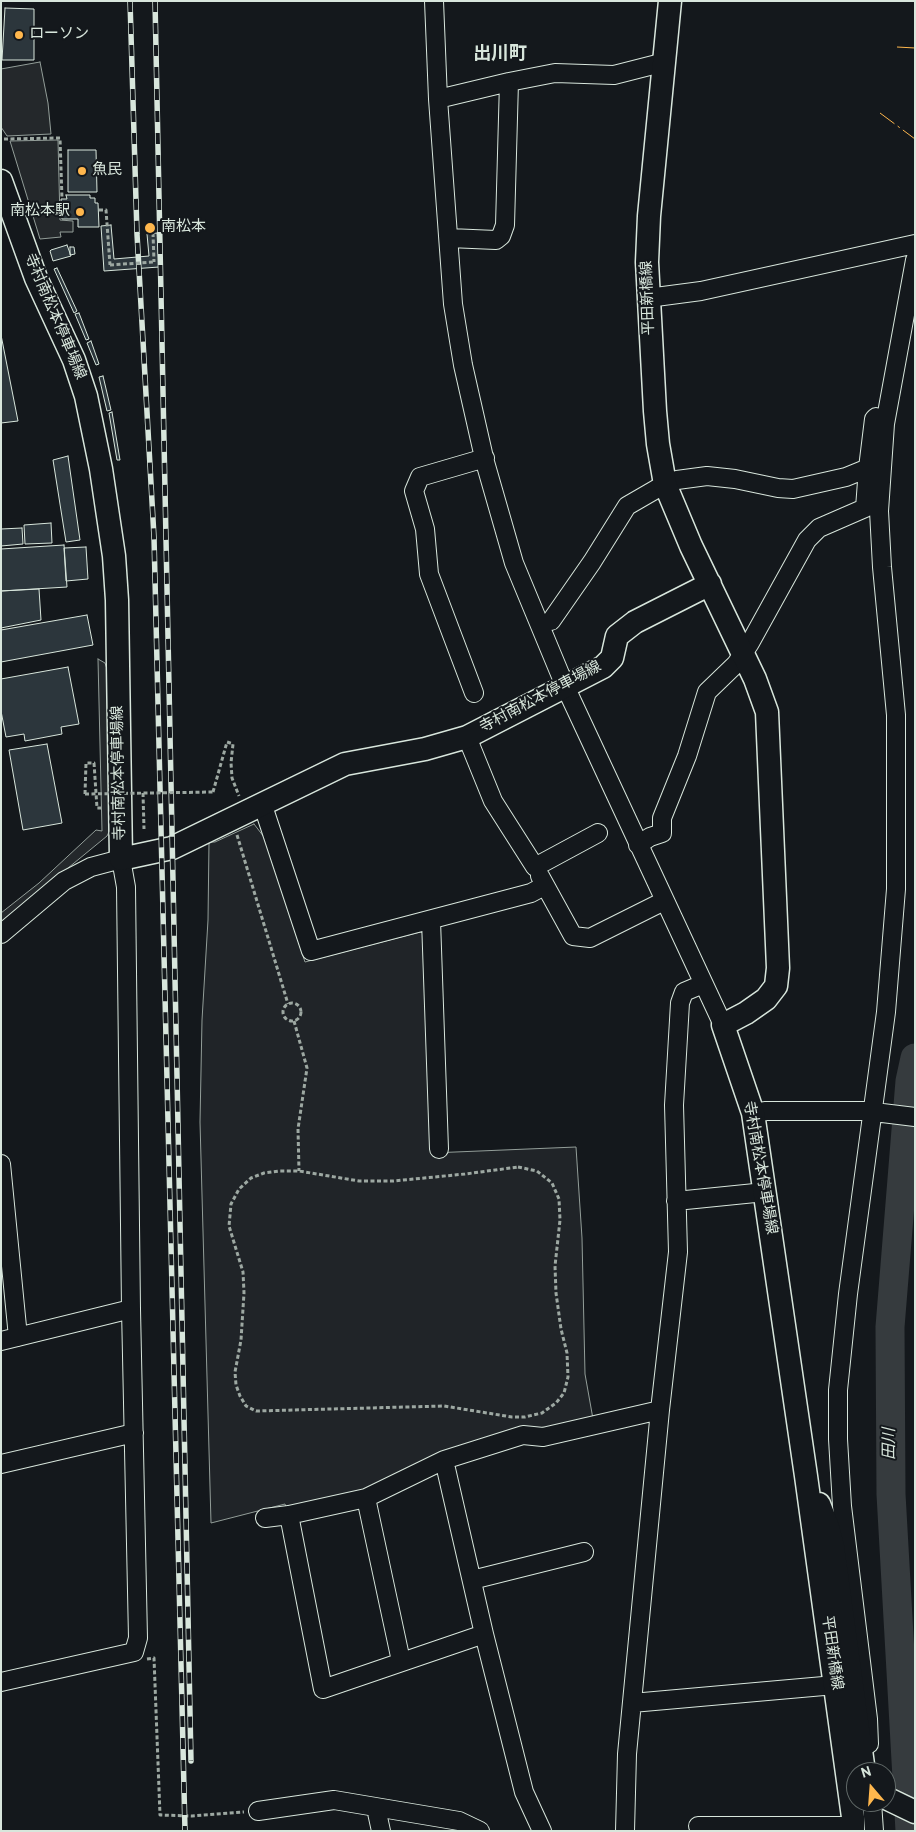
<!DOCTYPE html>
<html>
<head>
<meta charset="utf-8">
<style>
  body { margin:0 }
  #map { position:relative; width:916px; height:1832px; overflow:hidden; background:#14181c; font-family:Overpass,sans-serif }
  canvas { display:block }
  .frame { position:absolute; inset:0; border:2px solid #d8e6dc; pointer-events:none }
  .north { position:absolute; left:846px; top:1762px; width:50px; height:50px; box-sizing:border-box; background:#14181c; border:1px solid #626a69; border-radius:50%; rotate:342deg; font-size:14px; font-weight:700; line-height:20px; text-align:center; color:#d8e6dc }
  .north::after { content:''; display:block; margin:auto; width:18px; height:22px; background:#ffb74d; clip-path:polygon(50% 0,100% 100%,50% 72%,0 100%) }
</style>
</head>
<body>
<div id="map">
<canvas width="916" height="1832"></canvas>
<div class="frame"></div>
<div class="north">N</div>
</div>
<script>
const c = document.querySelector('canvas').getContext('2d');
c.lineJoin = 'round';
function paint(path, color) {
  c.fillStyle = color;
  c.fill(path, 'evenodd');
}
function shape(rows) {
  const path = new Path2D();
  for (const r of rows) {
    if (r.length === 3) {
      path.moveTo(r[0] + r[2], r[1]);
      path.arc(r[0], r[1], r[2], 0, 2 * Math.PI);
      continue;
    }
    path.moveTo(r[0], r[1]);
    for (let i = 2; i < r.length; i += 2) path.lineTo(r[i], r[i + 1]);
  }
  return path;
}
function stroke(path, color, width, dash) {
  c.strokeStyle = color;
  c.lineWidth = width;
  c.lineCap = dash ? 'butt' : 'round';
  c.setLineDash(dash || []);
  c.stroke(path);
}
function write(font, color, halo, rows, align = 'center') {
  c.font = font + ' Overpass,"Noto Sans JP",sans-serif';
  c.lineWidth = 4;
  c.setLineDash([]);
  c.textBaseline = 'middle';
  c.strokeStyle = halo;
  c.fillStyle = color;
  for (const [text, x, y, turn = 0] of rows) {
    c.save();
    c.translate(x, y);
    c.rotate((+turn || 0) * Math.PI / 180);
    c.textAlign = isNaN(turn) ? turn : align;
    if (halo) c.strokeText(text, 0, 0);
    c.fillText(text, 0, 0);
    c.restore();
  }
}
const green = shape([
  [254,824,264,837,305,962,420,932,426,934,431,1153,576,1147,582,1238,585,1374,593,1419,450,1454,362,1490,287,1511,285,1504,211,1523,200,1122,202,1020,208,920,209,842,215,842,254,824]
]);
const parking = shape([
  [40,62,48,103,51,134,7,136,1,127,1,69,40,62],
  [58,140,60,220,73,221,73,232,60,232,61,237,40,239,10,141,58,140],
  [98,659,105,663,107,669,109,832,107,836,1,923,1,913,39,883,96,830,102,831,98,659]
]);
const river = shape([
  [910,1831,891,1494,890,1327,910,1081,915,1058]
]);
const building = shape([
  [5,8,34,9,34,60,2,60,5,8],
  [68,150,96,150,97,192,68,192,68,150],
  [66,195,90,195,90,198,95,198,95,203,98,203,99,227,78,227,78,219,62,219,61,199,67,199,66,195],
  [111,225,114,259,149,256,147,234,157,233,159,267,104,271,101,226,111,225],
  [67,245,71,256,53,261,50,251,51,250,67,245],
  [70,247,74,247,75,254,70,255,70,247],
  [57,268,77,311,74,313,54,269,57,268],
  [79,313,89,339,86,340,75,314,79,313],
  [1,335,18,421,1,423,1,335],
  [91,341,99,364,96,365,87,343,91,341],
  [103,376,111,410,107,411,99,377,103,376],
  [112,412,120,460,117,460,109,413,112,412],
  [68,456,80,540,66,542,53,460,68,456],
  [51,523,52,543,25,544,24,525,51,523],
  [22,528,23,544,1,546,1,529,22,528],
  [64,545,67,587,1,591,1,549,64,545],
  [86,547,88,579,66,581,64,548,86,547],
  [39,589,41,620,1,628,1,591,39,589],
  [87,615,93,645,1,662,1,630,87,615],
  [68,667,79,724,61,727,62,734,25,741,24,734,6,737,1,711,1,679,68,667],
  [47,744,62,823,23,830,9,750,47,744]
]);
const path = shape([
  [4,139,60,138,62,199],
  [31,210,61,209],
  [99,210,106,210,110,265],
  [153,233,154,262],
  [213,792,227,742,233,744,231,763,232,778,239,796],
  [143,793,144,829],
  [85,794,86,763,94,763,97,808,101,808],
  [237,835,288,1004],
  [292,1012,9],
  [294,1021,307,1068,298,1129,299,1171],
  [518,1167,537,1171,552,1183,559,1199,560,1220,555,1266,556,1293,561,1329,567,1353,568,1377,564,1393,556,1403,542,1413,525,1417,512,1417,444,1406,256,1411,246,1406,240,1396,236,1385,235,1372,241,1340,244,1293,243,1272,229,1226,231,1204,239,1189,251,1178,264,1173,279,1171,299,1171,359,1181,393,1181,465,1174,518,1167],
  [147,1659,154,1658,160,1815,192,1816,244,1812]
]);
const minor = shape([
  [434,1,438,99,453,304,463,365,485,462,514,563,565,686,723,1025],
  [438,99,509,82,555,73,614,75,665,62],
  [449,238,496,240,501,236,505,225,509,82],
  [648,298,701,291,915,244],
  [551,621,592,562,627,506,665,484,677,480,707,476,735,479,778,488,793,489,846,477,868,468],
  [474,693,429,574,425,529,414,491,420,477,485,458],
  [467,737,493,801,535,867,598,833],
  [261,805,266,815,311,951,531,893,544,886],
  [638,845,650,837,662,833,662,818,687,756,707,692,736,664,750,643,807,540,819,528,865,508,868,468,874,419,876,417],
  [540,876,573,936,590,938,664,901],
  [431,920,439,1149],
  [1,934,64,881,91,867,121,859,126,887,131,1309,138,1638,134,1652,1,1682],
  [753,1113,766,1111,866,1111,915,1117],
  [1,1164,18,1337],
  [676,1201,765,1192],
  [1,1341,131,1309],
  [444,1460,484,1634,524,1792,542,1831],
  [1,1464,134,1433],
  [366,1498,401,1661],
  [289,1515,323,1689,484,1634],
  [265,1518,289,1515,366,1498,444,1460,523,1435,543,1437,660,1410],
  [472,1580,584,1552],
  [632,1703,835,1685],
  [869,1744,868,1719,842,1506,838,1439,838,1390,848,1294,886,1012,896,889,896,715,882,567,879,511,885,424,915,260],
  [872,1802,874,1831],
  [376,1808,381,1831],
  [258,1811,334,1800,459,1821,480,1831],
  [698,1826,853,1826],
  [625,1831,627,1754,660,1410,678,1252,674,1105,680,1003,684,992,703,984]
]);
const major = shape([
  [670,1,649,216,647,262,655,411,658,444,665,484,691,546,755,679,767,712,778,968,776,986,766,999,746,1013,723,1025,753,1113,806,1476,853,1817,853,1831],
  [1,181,36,278,74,360,86,396,101,469,114,556,117,600,121,859,172,848,345,764,425,749,467,737,603,667,612,658,617,636,635,622,710,584],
  [819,1504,828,1527,833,1546,864,1772],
  [886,1798,915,1812]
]);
const rail = shape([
  [130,1,137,234,154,537,185,1831],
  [155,1,191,1761]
]);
const pathBridge = shape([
  [110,265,154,262],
  [85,794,213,792]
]);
const power = shape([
  [897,47,915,48],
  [880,113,915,139]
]);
const markers = [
  [19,35,5,"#ffb74d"],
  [82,171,5,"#ffb74d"],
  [80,212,5,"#ffb74d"],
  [150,228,6,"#ffb74d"]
];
const poiNames = [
  ["ローソン",29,35],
  ["魚民",92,171],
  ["南松本駅",70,212,"right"],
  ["南松本",161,228]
];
const streetNames = [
  ["平田新橋線",649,298,-92],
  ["寺村南松本停車場線",54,317,67],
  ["寺村南松本停車場線",541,698,-28],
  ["寺村南松本停車場線",120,773,-91],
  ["寺村南松本停車場線",759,1168,80],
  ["平田新橋線",831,1653,82]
];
const waterNames = [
  ["田川",891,1444,-90]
];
const quarterNames = [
  ["出川町",500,55]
];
paint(green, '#202428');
stroke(green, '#939e99', 1);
paint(parking, '#24282b');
stroke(parking, '#939e99', 1);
stroke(river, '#363b3e', 29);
paint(building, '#2c363c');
stroke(building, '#d8e6dc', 1);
stroke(minor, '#d8e6dc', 20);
stroke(major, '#d8e6dc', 25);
stroke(path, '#9da8a2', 3, [4, 2.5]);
stroke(minor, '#14181c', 18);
stroke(major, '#14181c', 22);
stroke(rail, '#d8e6dc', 5.5);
stroke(rail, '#14181c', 4, [11]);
stroke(pathBridge, '#9da8a2', 3, [4, 2.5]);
stroke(power, '#ffb74d', 1, [18, 4, 2.5, 4]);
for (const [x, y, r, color] of markers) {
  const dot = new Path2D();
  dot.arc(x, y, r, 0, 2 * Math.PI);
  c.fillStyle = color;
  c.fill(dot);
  stroke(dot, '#14181c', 2);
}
write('15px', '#d8e6dc', '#14181c', poiNames, 'left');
write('15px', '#d8e6dc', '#14181c', streetNames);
write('italic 16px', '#d8e6dc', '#14181c', waterNames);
write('bold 18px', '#d8e6dc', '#14181c', quarterNames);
</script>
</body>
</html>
